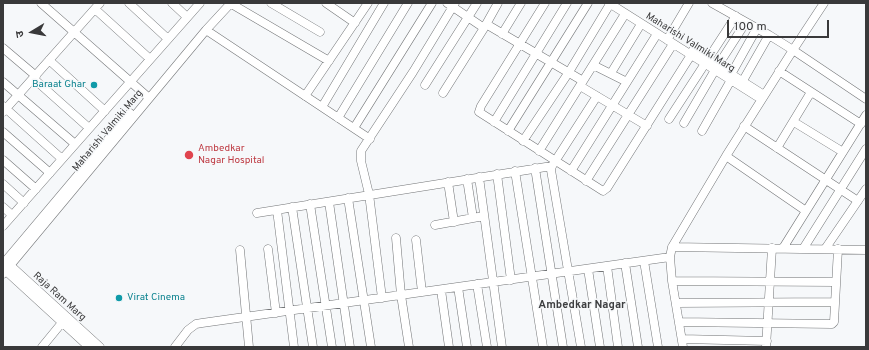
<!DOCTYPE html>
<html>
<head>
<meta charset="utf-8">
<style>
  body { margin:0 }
  #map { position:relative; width:869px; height:350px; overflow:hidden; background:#f6f8fa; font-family:Overpass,"Noto Sans Devanagari",sans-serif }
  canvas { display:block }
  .frame { position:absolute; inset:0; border:4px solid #39393a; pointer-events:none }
  .north { position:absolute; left:12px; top:12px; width:40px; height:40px; -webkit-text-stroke:3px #f6f8fa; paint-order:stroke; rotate:260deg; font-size:11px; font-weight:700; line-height:16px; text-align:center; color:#39393a }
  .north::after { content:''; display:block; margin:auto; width:14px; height:18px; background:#39393a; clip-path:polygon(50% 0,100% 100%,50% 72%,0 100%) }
  .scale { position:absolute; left:727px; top:20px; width:102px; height:18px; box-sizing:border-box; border:2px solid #39393a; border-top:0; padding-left:5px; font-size:12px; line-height:14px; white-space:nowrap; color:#39393a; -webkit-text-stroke:3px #f6f8fa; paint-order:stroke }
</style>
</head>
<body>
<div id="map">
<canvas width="869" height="350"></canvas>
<div class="frame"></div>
<div class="north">उ</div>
<div class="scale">100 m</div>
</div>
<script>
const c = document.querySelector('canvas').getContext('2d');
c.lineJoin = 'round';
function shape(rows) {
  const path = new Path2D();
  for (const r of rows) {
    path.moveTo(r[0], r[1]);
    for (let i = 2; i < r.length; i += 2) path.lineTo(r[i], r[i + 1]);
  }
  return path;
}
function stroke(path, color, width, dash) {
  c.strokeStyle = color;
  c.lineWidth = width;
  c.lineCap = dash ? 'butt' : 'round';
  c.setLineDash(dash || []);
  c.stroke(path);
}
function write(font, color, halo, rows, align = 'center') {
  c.font = font + ' Overpass,sans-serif';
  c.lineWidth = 3;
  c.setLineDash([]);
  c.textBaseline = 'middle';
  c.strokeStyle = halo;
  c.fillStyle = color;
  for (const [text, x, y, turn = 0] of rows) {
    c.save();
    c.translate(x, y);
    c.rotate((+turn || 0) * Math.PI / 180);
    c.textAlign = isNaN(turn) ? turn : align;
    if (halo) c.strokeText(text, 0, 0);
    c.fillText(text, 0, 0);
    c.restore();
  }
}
const minor = shape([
  [41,3,149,98],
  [129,3,168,39],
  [172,3,187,17],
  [230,3,329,61],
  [271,3,320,32],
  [326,3,355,23],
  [545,3,481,106,479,112,603,191,607,188,691,55],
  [609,3,761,99],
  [712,3,769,35,793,50,824,3],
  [95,9,150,59],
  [486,24,583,81],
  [484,28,498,3],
  [206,30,370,139],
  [502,34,521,3],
  [667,40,689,3],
  [3,48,36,76],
  [693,50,764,95],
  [49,60,105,111],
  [593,65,627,82],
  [779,71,861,124],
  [611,73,641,24],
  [33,78,89,128],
  [729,78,757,28],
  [3,82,75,144],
  [741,84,769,35],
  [425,85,477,3],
  [580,86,647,126],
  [443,93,484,28,447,3],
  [305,96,368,3],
  [3,106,62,159],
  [322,107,384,3],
  [3,112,100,3],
  [338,118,408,3],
  [669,119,736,16],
  [494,122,567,3],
  [794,122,843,152],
  [684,123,715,70,746,22],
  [744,126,858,201],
  [354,128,432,3],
  [508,131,588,3],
  [702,131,731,80],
  [3,132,50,173],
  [523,141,569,72,610,4],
  [777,148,811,92],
  [539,151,625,14],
  [726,156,806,211],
  [3,160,36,189],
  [535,168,563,347],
  [515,171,543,347],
  [571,171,657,34],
  [497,174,511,280],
  [479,177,502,347],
  [467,179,473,218],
  [586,181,673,44],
  [448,182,454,222],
  [3,184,24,203],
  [348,198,371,347],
  [329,202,350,347],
  [310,204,332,347],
  [3,207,12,215],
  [292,207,313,347],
  [277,210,294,347],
  [257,213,552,166],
  [435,225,484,216],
  [3,226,200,3],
  [396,238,401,295,409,347],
  [416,240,422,292],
  [672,247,866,250],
  [783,248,866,115],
  [268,249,276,313],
  [803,249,866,149],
  [825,249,866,189],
  [240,250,249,347],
  [644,261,658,347],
  [625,263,638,347],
  [3,264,130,113],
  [6,265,11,266,100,347],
  [607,266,618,347],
  [4,267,6,271,89,347],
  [588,269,600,347],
  [3,274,206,30,231,3],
  [672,281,836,282],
  [477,284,487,347],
  [458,287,467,347],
  [441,290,449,347],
  [382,298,369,194,361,161,361,151,413,72,455,3],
  [676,303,835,302],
  [679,322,832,324,834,322,838,249],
  [682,339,767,341],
  [42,347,65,319],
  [175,347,188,330,196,324,202,323,670,257],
  [581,347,551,170,552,166,597,96],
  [683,347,672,281,670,257,672,247,726,156,793,50,866,99],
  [766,347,772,248]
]);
const markers = [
  [94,85,4,"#0f9aa8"],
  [189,155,5,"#e0444e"],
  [119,298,4,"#0f9aa8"]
];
const streetNames = [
  ["Maharishi Valmiki Marg",690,43,32],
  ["Maharishi Valmiki Marg",108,131,-50],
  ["Raja Ram Marg",59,297,42]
];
const cultureNames = [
  ["Baraat Ghar",86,85],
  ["Virat Cinema",127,298,"left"]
];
const healthNames = [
  ["Ambedkar",198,149],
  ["Nagar Hospital",198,161]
];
const neighbourhoodNames = [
  ["Ambedkar Nagar",582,306]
];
stroke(minor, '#737577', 9);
stroke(minor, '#fff', 8);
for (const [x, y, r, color] of markers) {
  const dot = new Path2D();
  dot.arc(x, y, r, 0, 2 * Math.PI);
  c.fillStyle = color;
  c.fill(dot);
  stroke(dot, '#f6f8fa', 1.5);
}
write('10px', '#39393a', '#f6f8fa', streetNames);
write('10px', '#0d838f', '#f6f8fa', cultureNames, 'right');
write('10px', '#be3a42', '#f6f8fa', healthNames, 'left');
write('bold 11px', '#3d3e40', '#f6f8fa', neighbourhoodNames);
</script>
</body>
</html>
